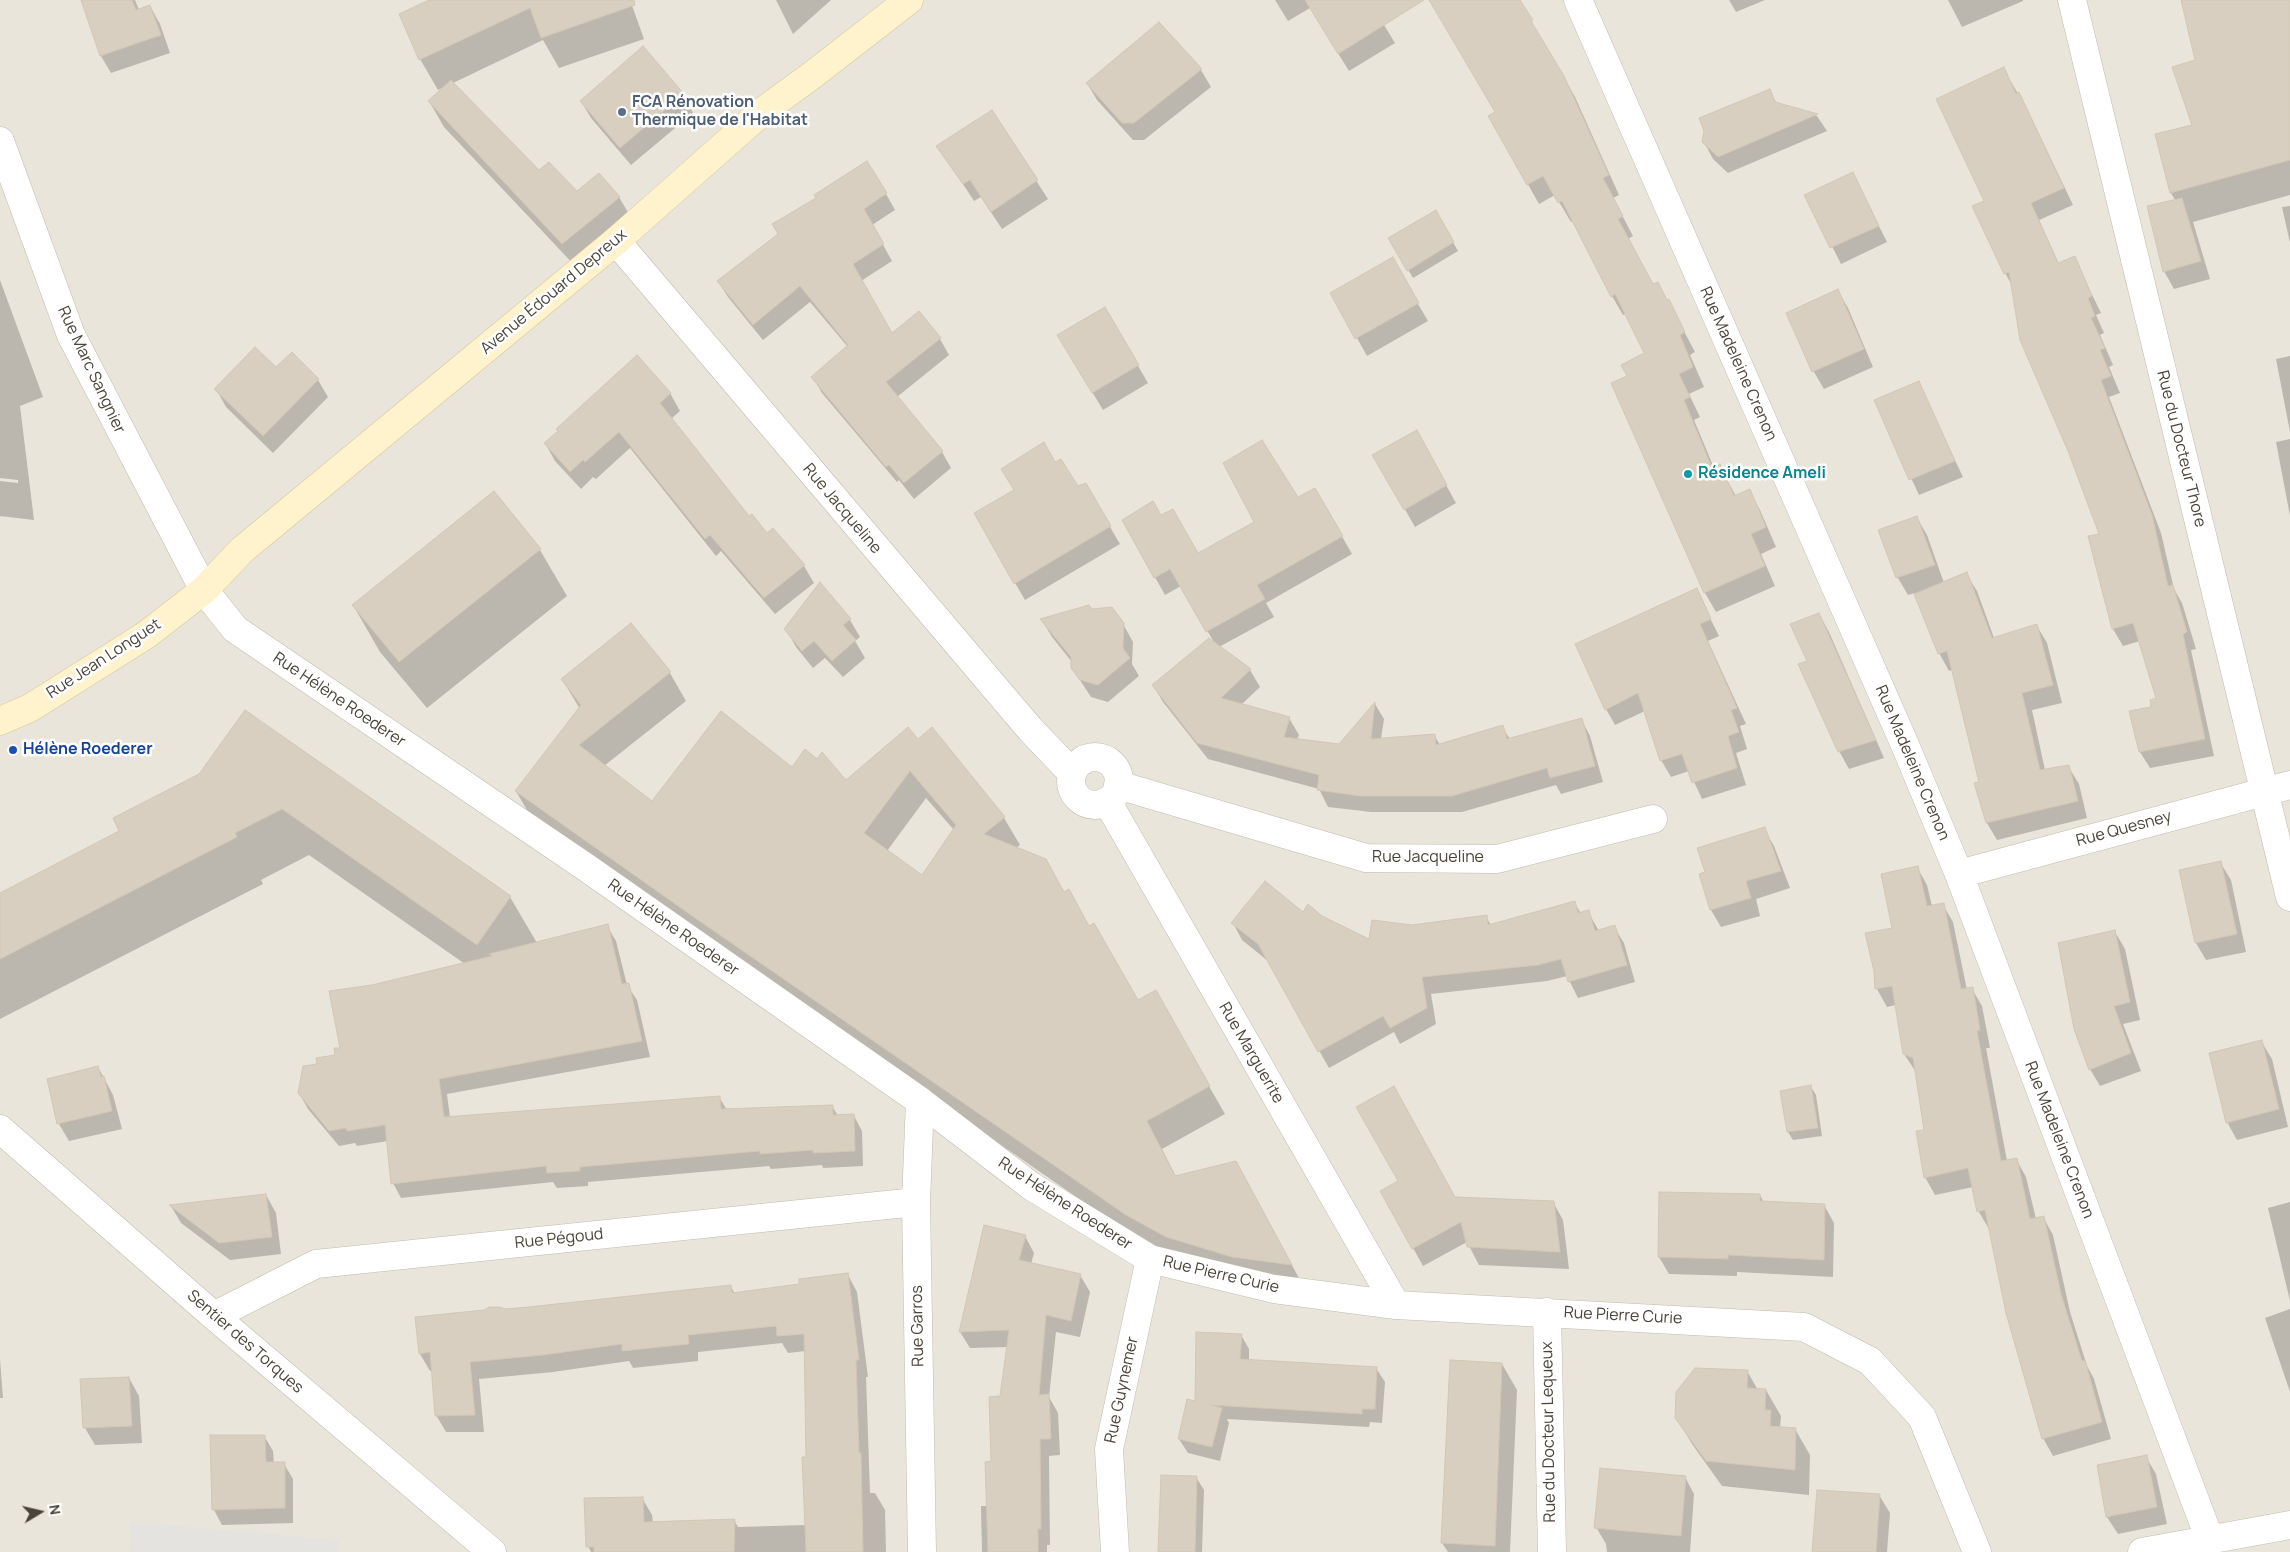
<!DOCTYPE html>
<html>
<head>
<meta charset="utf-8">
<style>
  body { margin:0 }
  #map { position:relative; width:2290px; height:1552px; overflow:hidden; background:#f6f3ec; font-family:Manrope,sans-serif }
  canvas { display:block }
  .north { position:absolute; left:15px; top:1487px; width:50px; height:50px; -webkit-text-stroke:4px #fff; paint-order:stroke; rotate:81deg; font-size:14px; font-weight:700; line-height:20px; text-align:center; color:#4b4439 }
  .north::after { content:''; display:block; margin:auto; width:18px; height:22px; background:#4b4439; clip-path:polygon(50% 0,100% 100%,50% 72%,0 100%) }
</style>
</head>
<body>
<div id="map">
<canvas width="2290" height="1552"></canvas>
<div class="north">N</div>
</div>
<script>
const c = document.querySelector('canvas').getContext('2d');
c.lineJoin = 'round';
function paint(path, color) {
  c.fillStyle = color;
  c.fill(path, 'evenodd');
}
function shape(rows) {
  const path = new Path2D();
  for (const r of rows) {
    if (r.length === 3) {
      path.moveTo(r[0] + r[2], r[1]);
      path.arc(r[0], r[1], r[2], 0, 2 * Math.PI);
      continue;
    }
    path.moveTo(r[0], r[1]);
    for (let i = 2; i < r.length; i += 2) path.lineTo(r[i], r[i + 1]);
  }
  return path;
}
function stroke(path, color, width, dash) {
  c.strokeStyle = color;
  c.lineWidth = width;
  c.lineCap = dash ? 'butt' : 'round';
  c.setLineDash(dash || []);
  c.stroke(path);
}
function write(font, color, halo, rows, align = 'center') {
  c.font = font + ' Manrope,sans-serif';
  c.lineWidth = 5;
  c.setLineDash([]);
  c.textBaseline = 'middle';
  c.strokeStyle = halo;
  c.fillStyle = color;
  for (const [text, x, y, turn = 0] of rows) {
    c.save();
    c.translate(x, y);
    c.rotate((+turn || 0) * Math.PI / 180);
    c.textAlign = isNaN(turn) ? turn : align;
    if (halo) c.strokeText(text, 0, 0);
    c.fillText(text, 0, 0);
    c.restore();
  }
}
const residential = shape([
  [0,0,2290,0,2290,1552,0,1552]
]);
const parking = shape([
  [130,1522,339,1540,338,1552,129,1552]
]);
const shadow = shape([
  [82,0,135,0,139,10,150,6,160,24,170,53,111,73,101,56],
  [432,0,630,0,644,39,559,68,543,40,453,83,539,172,577,192,619,197,634,223,578,269,444,127,429,101,444,87,438,90,420,59],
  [776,0,831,0,793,34],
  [1275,0,1369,0,1395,43,1349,71,1310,8,1288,21],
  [1430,0,1518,0,1563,76,1575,97,1619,195,1613,198,1633,236,1628,239,1653,285,1668,301,1695,352,1690,355,1704,387,1689,394,1700,417,1694,420,1714,468,1719,466,1736,496,1749,491,1760,510,1776,547,1761,554,1775,586,1716,612,1705,593,1628,376,1646,354,1626,314,1623,315,1612,296,1573,221,1571,222,1555,195,1539,204,1490,117,1496,113],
  [1729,0,1765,0,1736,12],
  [1948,0,2023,0,2023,1,1962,27],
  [2182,0,2290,0,2290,195,2193,222,2210,279,2174,289,2164,271,2175,200,2171,193,2194,126,2196,60],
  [1159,23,1201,70,1211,87,1144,140,1133,140,1097,100,1087,83],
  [2003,68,2028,111,2073,205,2039,220,2059,264,2074,258,2101,313,2096,315,2104,333,2100,335,2113,365,2109,367,2120,393,2109,397,2161,533,2174,589,2182,603,2196,649,2191,650,2214,756,2150,768,2140,752,2152,708,2157,699,2140,641,2123,646,2113,629,2089,537,2101,534,2013,287,2005,273,1985,202],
  [1769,90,1777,104,1817,116,1827,131,1728,173,1713,159,1704,142,1706,131],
  [683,95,693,113,631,165,591,118,581,101],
  [992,112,1048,199,1002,229,981,197,974,201,938,146],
  [1852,173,1887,242,1841,264,1806,195],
  [886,194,895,210,872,225,892,261,861,281,892,334,940,339,949,355,897,397,942,452,951,468,914,499,899,480,897,482,822,393,813,377,848,347,810,302,763,340,728,297,718,281],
  [2290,206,2290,243,2282,207],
  [1436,211,1458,251,1413,278,1390,239],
  [1392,259,1428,321,1367,356,1332,293],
  [0,280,43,397,20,406,34,520,0,516,0,481,18,483,18,480,0,478],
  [1838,291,1848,308,1873,367,1824,389,1814,372,1788,313],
  [1105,309,1148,383,1103,410,1069,353],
  [2290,356,2290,432,2276,359],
  [276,369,318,380,328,397,273,453,226,407,216,389],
  [1918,383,1963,477,1919,495,1875,401],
  [670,393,680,411,671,419,749,518,804,566,814,583,775,614,721,551,716,556,630,448,596,479,593,477,581,489,555,461,545,443],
  [1416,431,1456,503,1415,527,1374,455],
  [2290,439,2290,516,2276,442],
  [1055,464,1077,488,1085,484,1120,544,1025,600,975,514],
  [1315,489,1352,554,1266,603,1274,617,1219,647,1250,670,1260,687,1241,705,1289,718,1299,735,1297,740,1340,746,1375,704,1384,719,1381,739,1434,735,1440,745,1502,727,1510,739,1581,719,1590,736,1603,782,1561,794,1556,785,1462,812,1371,812,1328,807,1319,789,1208,759,1163,702,1153,685,1215,644,1181,586,1165,595,1123,520,1161,517,1198,555],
  [1917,518,1927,535,1944,583,1966,574,1977,591,1994,638,2037,626,2047,643,2062,703,2032,710,2045,770,2068,766,2079,784,2087,818,1997,840,1987,823,1976,784,1981,783,1953,669,1949,671,1939,653,1915,593,1908,595,1898,578,1880,531],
  [540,550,567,596,427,708,380,652,353,605],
  [1696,590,1719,636,1708,641,1746,724,1740,726,1747,749,1736,753,1746,785,1702,799,1689,771,1671,777,1661,760,1645,711,1615,725,1606,709],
  [1092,610,1123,624,1133,642,1132,664,1139,676,1108,702,1091,697,1072,668,1072,662,1052,637,1042,620],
  [1819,614,1829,632,1884,758,1849,769,1839,751,1808,662],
  [850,620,860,637,855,641,865,658,843,677,825,658,813,668,796,647,786,629],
  [631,624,670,673,686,701,604,766,652,803,792,768,846,781,918,740,1004,818,1020,845,1016,848,1064,893,1089,927,1138,1002,1155,992,1225,1114,1162,1149,1176,1177,1252,1191,1307,1293,1143,1243,716,948,532,819,516,791,580,709,562,679],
  [926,798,954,830,922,877,887,851],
  [200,775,510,897,537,943,607,926,616,941,627,985,637,1000,650,1057,447,1094,450,1118,719,1097,727,1110,832,1106,838,1116,854,1116,862,1131,863,1166,823,1168,822,1165,771,1169,769,1166,588,1182,588,1186,557,1188,553,1182,401,1198,393,1183,388,1141,357,1146,355,1143,339,1146,308,1109,299,1093,318,1065,336,1056,342,1049,372,986,465,964,309,855,261,880,263,884,0,1019,0,894,121,832],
  [1764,829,1774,846,1790,888,1756,899,1760,916,1721,927,1711,910,1701,875,1707,873],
  [2220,862,2231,880,2246,952,2206,960,2196,943,2180,871],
  [1917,867,1927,885,1932,906,1943,905,1953,922,1967,990,1972,989,1982,1006,1990,1048,1986,1048,2007,1161,2016,1159,2026,1177,2036,1219,2043,1217,2053,1235,2070,1312,2087,1366,2094,1379,2111,1439,2053,1456,2043,1438,1990,1229,1989,1229,1979,1212,1973,1187,1935,1195,1925,1177,1925,1131,1916,1072,1904,1054,1896,1005,1887,1007,1877,989,1876,971],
  [1574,902,1581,914,1588,912,1599,931,1614,927,1624,943,1635,982,1578,998,1567,976,1547,981,1431,994,1436,1024,1400,1044,1394,1032,1329,1068,1268,961,1242,940,1233,923,1303,913,1322,917,1370,941,1412,926,1486,917,1491,925],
  [2115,932,2125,949,2140,1020,2123,1024,2141,1071,2100,1086,2090,1069],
  [2261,1041,2272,1059,2288,1127,2237,1140,2227,1122],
  [98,1067,113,1095,122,1129,69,1141,59,1124],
  [1811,1087,1816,1095,1822,1136,1793,1140,1788,1132,1781,1092],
  [1382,1192,1455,1198,1553,1202,1563,1220,1569,1269,1479,1265,1467,1242,1423,1266],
  [266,1195,276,1213,281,1254,230,1260,181,1223,171,1206],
  [1760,1195,1764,1203,1824,1205,1834,1223,1833,1277,1737,1272,1737,1276,1669,1274,1659,1257],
  [2290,1202,2290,1301,2268,1208],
  [1025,1236,1034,1253,1031,1264,1080,1275,1090,1292,1080,1337,1056,1332,1049,1397,1058,1413,1060,1455,1049,1456,1050,1545,1047,1545,1047,1552,982,1552,981,1506,988,1506,1008,1347,970,1348,960,1332],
  [848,1275,857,1292,868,1377,866,1377,870,1493,875,1493,885,1510,886,1552,591,1552,588,1546,642,1498,652,1515,653,1523,734,1520,738,1527,806,1525,806,1351,788,1353,782,1343,698,1352,698,1361,633,1368,629,1361,553,1372,479,1379,484,1432,446,1432,436,1415,433,1370,430,1371,420,1354,416,1318,731,1287,735,1294,801,1285],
  [2290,1309,2290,1392,2265,1318],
  [1241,1335,1249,1349,1249,1360,1376,1368,1385,1382,1382,1423,1370,1422,1369,1427,1227,1419,1229,1423,1220,1461,1188,1453,1179,1439,1197,1403],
  [0,1359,3,1398,0,1398],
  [1502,1364,1517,1390,1510,1552,1448,1552,1442,1543],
  [1747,1371,1758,1390,1766,1390,1781,1416,1780,1428,1795,1429,1810,1455,1809,1495,1722,1486,1692,1444,1676,1417],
  [129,1378,139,1396,142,1443,95,1445,85,1428],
  [264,1436,273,1451,274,1464,284,1464,293,1479,293,1523,222,1525,214,1510],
  [2146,1457,2156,1474,2167,1524,2118,1534,2107,1517,2098,1466],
  [1196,1477,1204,1490,1202,1552,1171,1552],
  [1685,1477,1694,1494,1690,1552,1607,1552,1606,1544,1596,1527],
  [1879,1495,1890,1513,1887,1552,1814,1552]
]);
const building = shape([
  [81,0,132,0,136,10,150,5,161,35,100,56,81,0],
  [429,0,634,0,635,5,541,38,530,8,419,60,399,14,429,0],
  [1305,0,1424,0,1338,54,1305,0],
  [1429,0,1520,0,1533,20,1531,21,1564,76,1609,175,1603,178,1623,216,1618,219,1653,284,1658,282,1667,300,1669,299,1685,332,1680,335,1693,367,1679,374,1690,397,1684,400,1712,468,1720,464,1734,496,1750,489,1766,527,1751,534,1765,566,1704,593,1611,383,1627,376,1621,365,1644,353,1615,294,1611,297,1562,201,1558,203,1543,176,1527,185,1488,116,1495,112,1429,0],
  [2181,0,2290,0,2290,160,2170,193,2155,134,2192,125,2172,67,2195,60,2181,0],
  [1159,22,1202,69,1134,123,1122,123,1086,83,1159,22],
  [643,46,684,94,620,148,580,101,643,46],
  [2004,67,2016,94,2019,92,2064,188,2031,203,2058,263,2075,256,2092,296,2088,298,2095,316,2091,318,2105,348,2100,350,2111,376,2101,380,2152,515,2168,586,2173,585,2187,632,2183,634,2205,739,2139,752,2129,711,2151,707,2150,700,2156,698,2133,623,2112,629,2088,536,2099,534,2068,451,2020,340,2009,272,2004,274,1972,206,1984,201,1936,99,2004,67],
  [451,80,539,170,549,162,577,191,599,173,620,197,562,244,428,101,451,80],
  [1770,89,1775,102,1818,114,1718,157,1702,142,1704,131,1699,118,1770,89],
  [992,110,1038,180,991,212,970,180,963,184,936,146,992,110],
  [867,161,887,193,864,209,884,244,853,264,892,333,919,311,941,338,886,382,943,451,904,483,889,465,886,467,811,377,848,345,800,286,753,325,717,281,778,234,772,224,816,198,814,195,867,161],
  [1853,172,1879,226,1830,248,1804,195,1853,172],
  [2182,198,2201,261,2163,272,2147,206,2182,198],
  [1436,210,1454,242,1407,271,1388,238,1436,210],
  [1393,257,1419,303,1355,339,1330,293,1393,257],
  [1838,289,1864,349,1812,372,1786,313,1838,289],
  [1105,307,1139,365,1092,393,1057,335,1105,307],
  [255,347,276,367,292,352,319,379,263,436,214,389,255,347],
  [637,355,671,393,660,403,749,516,752,514,767,533,773,528,805,565,764,598,710,535,705,539,619,432,585,462,583,460,570,472,544,443,558,431,556,429,637,355],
  [1919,381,1955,461,1909,480,1874,400,1919,381],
  [1417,430,1447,485,1404,510,1372,455,1417,430],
  [1262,440,1298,497,1315,488,1343,536,1257,585,1265,599,1206,632,1170,569,1154,578,1122,520,1153,501,1161,515,1173,509,1198,553,1254,522,1223,463,1262,440],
  [1044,442,1055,462,1061,459,1078,486,1086,483,1111,526,1014,584,974,513,1014,490,1001,469,1044,442],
  [494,491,541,549,399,662,352,605,494,491],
  [1917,516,1935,565,1896,578,1878,530,1917,516],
  [1967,572,1992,638,2037,624,2053,685,2022,693,2040,770,2069,765,2078,801,1986,823,1974,783,1979,782,1947,651,1938,654,1914,594,1967,572],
  [820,582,851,619,843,625,856,640,832,661,814,641,802,651,784,629,820,582],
  [1697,588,1711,619,1700,624,1737,708,1731,710,1739,732,1728,736,1737,768,1692,783,1682,754,1660,761,1638,693,1605,710,1575,644,1697,588],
  [1089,605,1092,609,1112,607,1124,623,1123,648,1130,658,1098,685,1080,680,1071,668,1071,657,1040,619,1089,605],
  [1819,613,1876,740,1838,752,1798,664,1807,661,1790,624,1819,613],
  [631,623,671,672,579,745,652,801,721,711,792,767,805,749,817,759,822,752,846,780,908,727,918,739,932,727,1005,817,984,834,1046,859,1064,892,1069,889,1089,926,1094,923,1138,1000,1156,990,1210,1086,1147,1121,1175,1176,1236,1161,1292,1265,1232,1257,1166,1237,1126,1215,698,920,515,791,581,705,561,679,631,623],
  [910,771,956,825,922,875,864,833,910,771],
  [1209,638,1251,669,1221,698,1290,717,1284,737,1339,744,1375,702,1371,739,1435,734,1436,745,1503,725,1507,739,1582,718,1595,766,1550,778,1547,768,1452,796,1360,796,1317,790,1319,775,1197,743,1152,685,1209,638],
  [245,710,511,896,477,945,282,809,235,833,237,837,0,959,0,893,119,831,113,818,199,774,245,710],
  [1765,827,1781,871,1746,881,1751,898,1710,910,1699,874,1705,872,1697,848,1765,827],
  [2221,861,2237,934,2195,943,2179,870,2221,861],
  [1918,866,1927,906,1944,903,1961,989,1973,987,1980,1030,1977,1031,2001,1161,2017,1158,2030,1219,2044,1216,2061,1294,2082,1361,2085,1360,2102,1422,2042,1439,2006,1313,1985,1210,1977,1212,1968,1168,1924,1178,1916,1131,1924,1130,1913,1058,1903,1054,1892,986,1875,989,1874,971,1865,933,1892,928,1881,874,1918,866],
  [1265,881,1303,912,1308,904,1322,916,1369,939,1372,920,1412,925,1487,915,1488,925,1575,901,1578,913,1589,910,1595,931,1615,925,1627,965,1568,982,1561,959,1538,965,1422,977,1427,1008,1390,1028,1383,1016,1318,1052,1258,944,1231,923,1265,881],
  [608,924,622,984,629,983,642,1041,439,1079,444,1117,720,1096,721,1109,833,1105,833,1115,854,1114,855,1151,813,1153,813,1150,760,1154,760,1151,580,1167,580,1171,547,1173,546,1166,391,1184,385,1125,347,1131,346,1128,329,1131,298,1093,303,1066,317,1064,316,1058,335,1055,334,1048,340,1048,329,991,372,985,492,956,489,954,608,924],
  [2115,930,2130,1002,2114,1006,2131,1053,2089,1070,2074,1029,2058,943,2115,930],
  [2262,1040,2279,1109,2226,1123,2209,1053,2262,1040],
  [98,1066,101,1077,104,1076,112,1111,57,1124,47,1079,98,1066],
  [1811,1085,1818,1128,1787,1132,1780,1091,1811,1085],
  [1394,1086,1455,1197,1554,1201,1560,1252,1467,1247,1461,1222,1412,1249,1380,1191,1398,1181,1356,1107,1394,1086],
  [1659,1192,1760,1194,1760,1201,1825,1204,1824,1260,1728,1255,1728,1259,1658,1257,1659,1192],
  [266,1194,272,1237,219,1243,169,1205,266,1194],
  [984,1225,1026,1235,1019,1260,1081,1274,1071,1321,1046,1315,1039,1395,1049,1394,1051,1439,1040,1439,1041,1529,1038,1529,1038,1552,988,1552,985,1462,991,1461,989,1397,1000,1396,1009,1330,959,1332,984,1225],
  [848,1273,859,1360,856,1360,859,1453,861,1453,863,1552,806,1552,802,1457,806,1457,804,1334,777,1336,776,1326,688,1335,689,1344,622,1351,622,1344,543,1355,470,1362,475,1415,435,1416,430,1352,419,1354,415,1317,484,1310,489,1307,499,1307,506,1309,529,1307,731,1285,732,1293,799,1284,799,1279,848,1273],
  [1196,1332,1242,1334,1240,1359,1377,1367,1375,1409,1362,1409,1362,1414,1211,1405,1222,1408,1212,1447,1178,1439,1187,1399,1195,1401,1196,1332],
  [1450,1360,1502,1363,1495,1546,1441,1543,1450,1360],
  [1695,1368,1748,1370,1747,1388,1766,1389,1765,1410,1771,1410,1770,1426,1796,1428,1795,1470,1706,1461,1675,1418,1676,1392,1695,1368],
  [129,1377,132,1426,83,1428,80,1379,129,1377],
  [210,1435,265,1435,266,1462,285,1462,285,1508,212,1510,210,1435],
  [2147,1455,2157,1507,2106,1517,2097,1465,2147,1455],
  [1600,1468,1686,1476,1681,1536,1594,1528,1600,1468],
  [1161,1475,1197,1476,1195,1552,1158,1552,1161,1475],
  [1817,1490,1880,1494,1876,1552,1812,1552,1817,1490],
  [643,1497,644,1522,735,1519,734,1552,594,1552,594,1547,586,1547,584,1498,643,1497]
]);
const street = shape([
  [1578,0,1905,745,1959,874,2210,1540],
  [2072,0,2290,897],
  [0,141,71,335,204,590,235,629,587,868,920,1101,1031,1186,1150,1259,1274,1289,1396,1305,1804,1327,1870,1361,1922,1417,1977,1552],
  [616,241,1030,729,1072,773],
  [1095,781,24],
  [1118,785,1366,858,1497,859,1653,819],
  [1107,801,1396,1305],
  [1959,874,2290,785],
  [920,1101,916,1202,922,1552],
  [0,1129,214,1316,492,1552],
  [1547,1312,1552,1552],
  [214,1316,316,1264,916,1202],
  [1115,1552,1109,1449,1150,1259],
  [2142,1552,2290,1525]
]);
const secondary = shape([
  [0,721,30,708,146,635,204,590,242,550,616,241,763,111,811,76,909,0]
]);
const markers = [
  [622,112,5,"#5c6f8a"],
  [1688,474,5,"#0f9aa8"],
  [13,750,5,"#1a4fb4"]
];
const serviceNames = [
  ["FCA Rénovation",632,103],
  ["Thermique de l'Habitat",632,121]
];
const streetNames = [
  ["Avenue Édouard Depreux",554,292,-40],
  ["Rue Madeleine Crenon",1738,364,66],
  ["Rue Marc Sangnier",91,370,65],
  ["Rue du Docteur Thore",2181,449,76],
  ["Rue Jacqueline",842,509,50],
  ["Rue Jean Longuet",104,659,-33],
  ["Rue Hélène Roederer",339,700,34],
  ["Rue Madeleine Crenon",1912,763,67],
  ["Rue Quesney",2124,829,-15],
  ["Rue Jacqueline",1428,858],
  ["Rue Hélène Roederer",673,928,35],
  ["Rue Marguerite",1251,1053,60],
  ["Rue Madeleine Crenon",2059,1140,69],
  ["Rue Hélène Roederer",1065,1204,33],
  ["Rue Pégoud",559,1239,-6],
  ["Rue Pierre Curie",1221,1275,13],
  ["Rue Pierre Curie",1623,1316,3],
  ["Rue Garros",918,1326,-91],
  ["Sentier des Torques",245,1342,41],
  ["Rue Guynemer",1122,1390,-78],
  ["Rue du Docteur Lequeux",1549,1432,-91]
];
const cultureNames = [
  ["Résidence Ameli",1698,474]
];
const transitNames = [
  ["Hélène Roederer",23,750]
];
paint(residential, '#eae5da');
paint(parking, '#e5e3e0');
paint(shadow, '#0003');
paint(building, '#d8cfc1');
stroke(building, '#d3c7b4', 1);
stroke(street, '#c2bbae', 29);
stroke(secondary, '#d6c79b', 29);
stroke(street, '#fff', 28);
stroke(secondary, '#fff3cd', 28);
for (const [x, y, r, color] of markers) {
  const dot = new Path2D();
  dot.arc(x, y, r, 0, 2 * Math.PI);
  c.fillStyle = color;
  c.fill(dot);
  stroke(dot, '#fff', 2);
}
write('bold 16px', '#4e5e75', '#fff', serviceNames, 'left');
write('16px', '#4b4439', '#fff', streetNames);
write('bold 16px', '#0d838f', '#fff', cultureNames, 'left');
write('bold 16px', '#164399', '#fff', transitNames, 'left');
</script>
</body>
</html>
